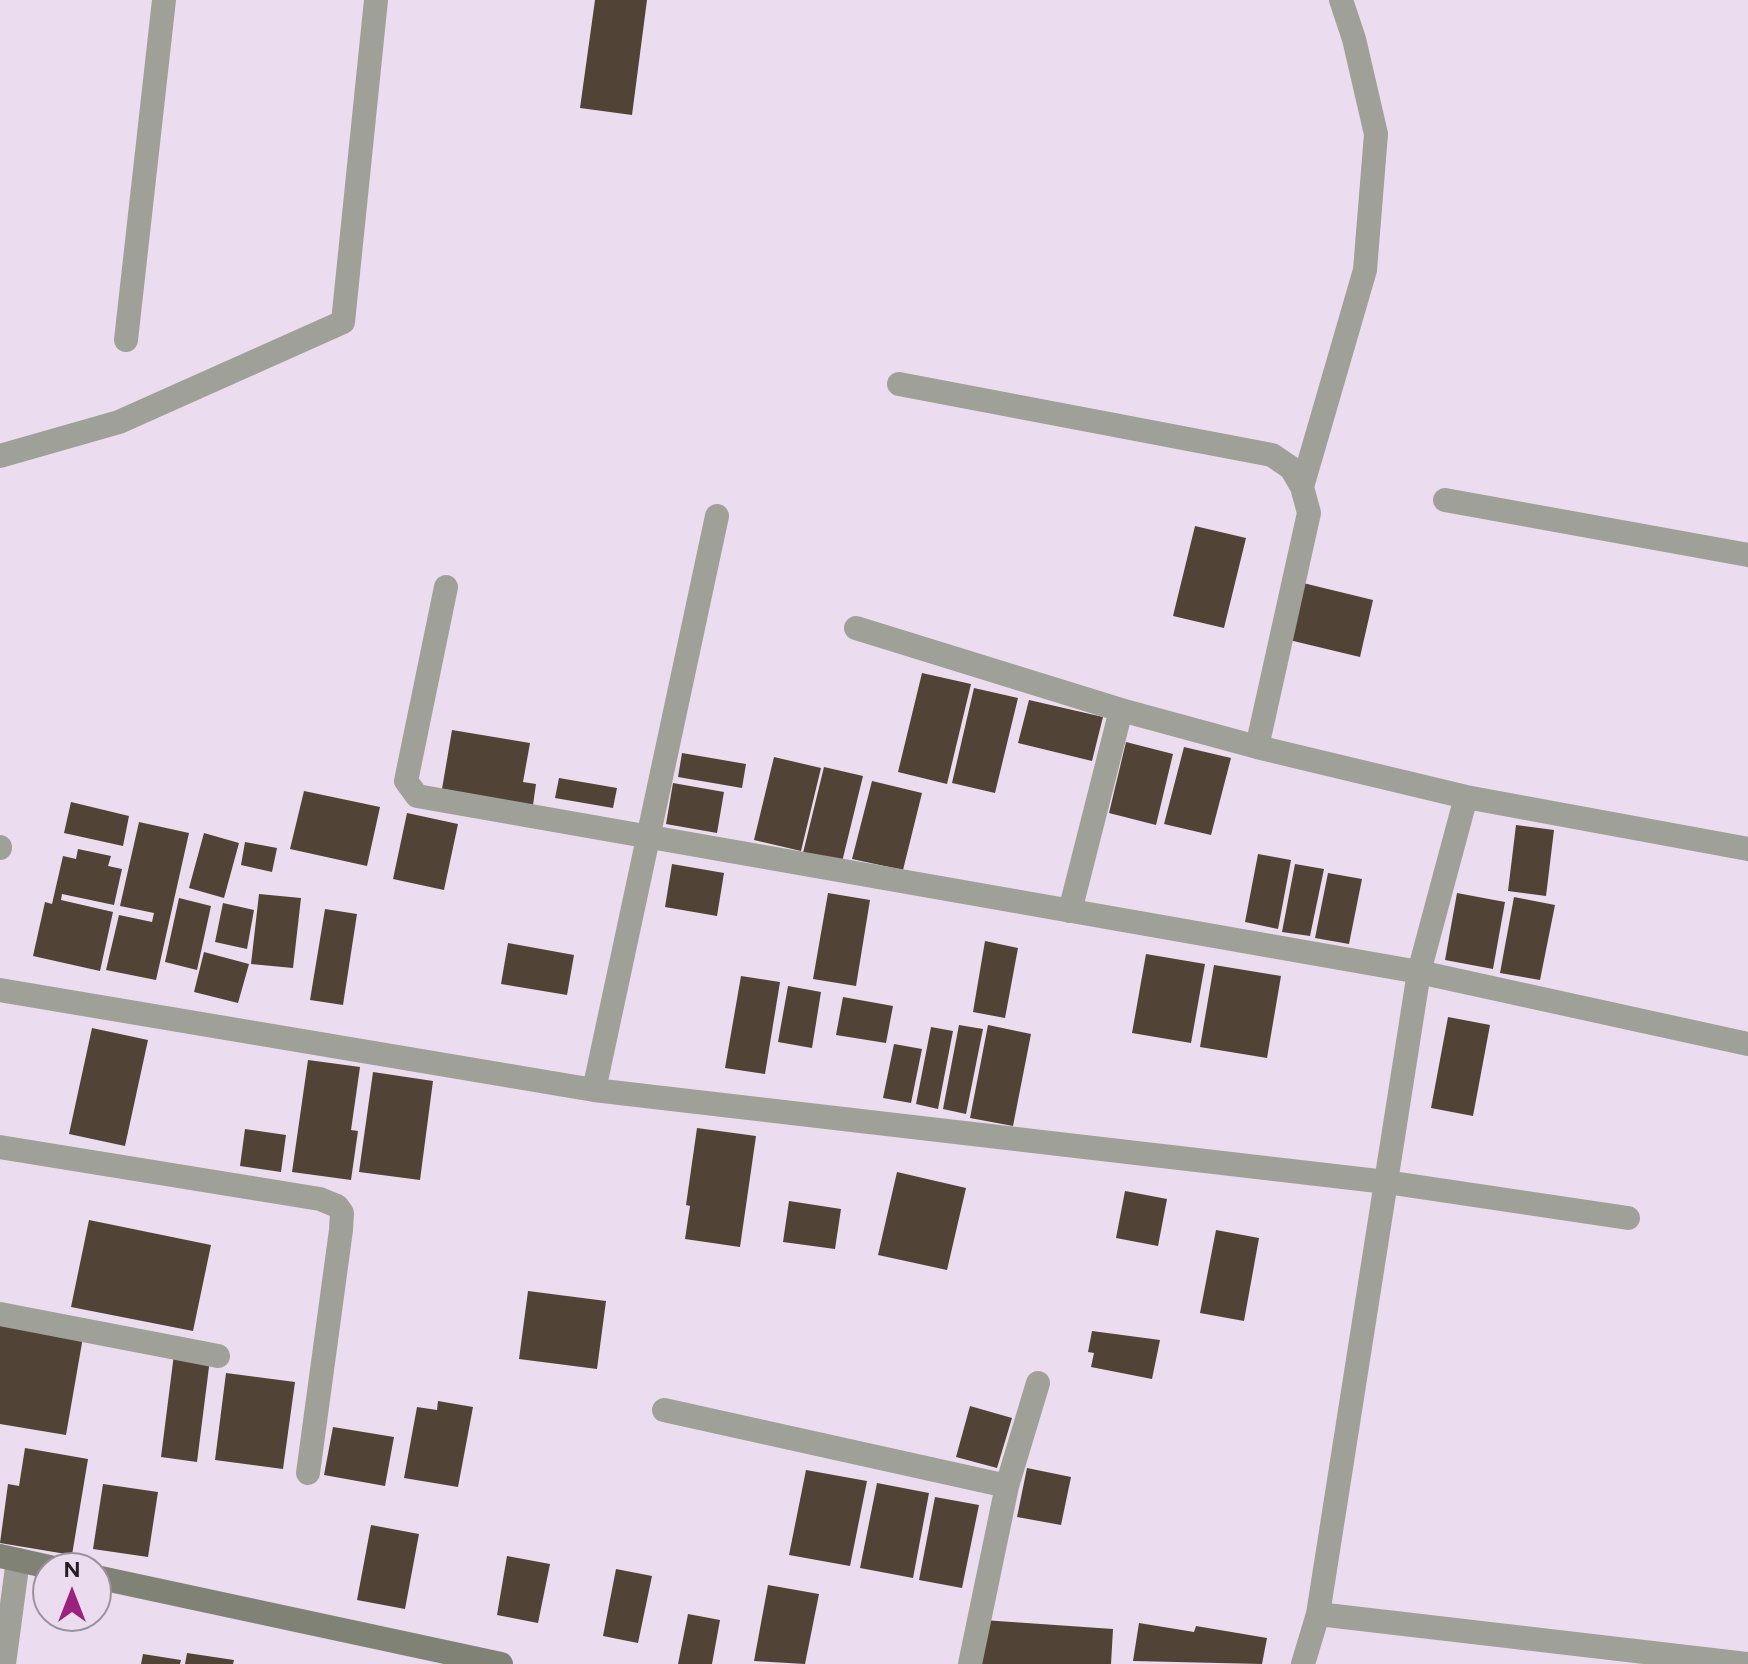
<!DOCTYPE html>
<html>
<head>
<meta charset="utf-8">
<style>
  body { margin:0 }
  #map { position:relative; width:1748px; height:1664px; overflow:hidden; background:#ebddef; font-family:Figtree,sans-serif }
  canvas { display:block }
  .north { position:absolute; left:32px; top:1552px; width:80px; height:80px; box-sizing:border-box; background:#ebddef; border:2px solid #9b919e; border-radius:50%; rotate:0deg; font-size:22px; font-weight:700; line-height:32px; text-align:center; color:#241e25 }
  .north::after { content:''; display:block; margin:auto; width:28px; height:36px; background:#9b237d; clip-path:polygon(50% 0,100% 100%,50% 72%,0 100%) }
</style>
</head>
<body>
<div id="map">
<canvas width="1748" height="1664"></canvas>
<div class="north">N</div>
</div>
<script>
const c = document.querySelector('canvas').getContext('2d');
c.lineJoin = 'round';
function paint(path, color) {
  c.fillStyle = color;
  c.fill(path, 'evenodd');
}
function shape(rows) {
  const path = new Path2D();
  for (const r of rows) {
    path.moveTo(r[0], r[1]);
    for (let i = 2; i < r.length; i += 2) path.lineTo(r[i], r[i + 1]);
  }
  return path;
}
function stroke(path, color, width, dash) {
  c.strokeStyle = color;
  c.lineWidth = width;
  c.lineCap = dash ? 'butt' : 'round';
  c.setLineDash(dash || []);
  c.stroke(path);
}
const building = shape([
  [595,0,647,0,632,115,580,108],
  [1195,526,1246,538,1224,628,1173,616],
  [1299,582,1373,600,1360,657,1285,639],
  [922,673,971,684,947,784,898,772],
  [974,688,1018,698,995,793,952,783],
  [1029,700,1103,717,1092,761,1018,743],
  [452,730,530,743,523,782,536,784,533,805,442,789],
  [1126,742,1173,754,1156,825,1109,813],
  [1184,747,1231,758,1211,835,1164,824],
  [682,753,746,764,742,788,678,777],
  [774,757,821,768,801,851,754,840],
  [824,767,863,776,842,862,803,853],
  [559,778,617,788,613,808,555,798],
  [872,781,922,793,903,870,852,859],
  [673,783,724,792,717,833,666,824],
  [304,791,380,807,367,866,290,849],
  [71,802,129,816,123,846,64,833],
  [407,813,458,824,444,890,393,879],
  [139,822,189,833,156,980,106,970,119,915,152,922,154,913,120,906],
  [1516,825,1554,830,1546,896,1508,891],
  [204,833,239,843,224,898,189,888],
  [245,842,277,848,272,872,241,865],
  [78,849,111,856,108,866,122,869,114,905,62,894,61,900,113,912,100,971,33,956,45,902,52,904,63,856,76,859],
  [1258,854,1291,860,1278,929,1245,922],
  [672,864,724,873,717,916,665,907],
  [1295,864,1324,869,1310,936,1282,932],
  [1328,873,1362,879,1349,944,1315,938],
  [828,893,870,900,856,986,813,979],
  [1457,893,1505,902,1493,969,1445,960],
  [259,894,301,898,293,968,251,964],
  [1514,897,1555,905,1540,980,1500,973],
  [179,898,211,906,197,970,165,962],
  [223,903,254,910,247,949,215,942],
  [325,909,357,914,343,1005,310,1000],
  [985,941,1018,948,1005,1018,973,1012],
  [508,943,574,955,567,995,501,984],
  [204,952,249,964,238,1003,194,992],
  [1146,954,1205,964,1191,1043,1132,1033],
  [1214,965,1281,976,1267,1058,1200,1047],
  [741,976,780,982,765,1074,725,1068],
  [788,986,821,992,812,1048,778,1042],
  [843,997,893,1006,886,1043,836,1035],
  [1448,1017,1490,1025,1473,1116,1431,1108],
  [959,1025,983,1029,966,1114,943,1109],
  [988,1025,1031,1034,1013,1126,970,1118],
  [931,1027,953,1031,938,1109,916,1104],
  [92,1028,148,1040,125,1146,69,1134],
  [894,1044,922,1049,911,1103,883,1098],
  [308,1060,360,1067,351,1130,358,1131,351,1180,292,1172],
  [373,1072,433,1081,420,1180,359,1172],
  [697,1128,756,1136,740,1247,685,1239,690,1206,686,1205],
  [245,1129,286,1135,281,1172,240,1166],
  [897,1172,966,1188,947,1270,878,1255],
  [1125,1191,1167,1199,1158,1246,1116,1238],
  [789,1201,841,1209,835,1249,783,1242],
  [89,1220,211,1245,193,1331,71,1307],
  [1216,1230,1259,1238,1244,1321,1200,1313],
  [528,1291,606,1301,597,1369,519,1359],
  [0,1324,83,1337,66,1435,0,1424],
  [1092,1331,1160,1340,1152,1379,1091,1367,1094,1353,1088,1352],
  [174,1354,210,1359,197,1462,161,1457],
  [226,1373,295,1382,283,1469,215,1460],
  [438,1401,473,1407,458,1487,404,1478,417,1407,437,1410],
  [970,1406,1012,1418,997,1468,956,1457],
  [333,1427,394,1437,385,1486,324,1475],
  [25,1448,88,1459,72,1555,0,1543,8,1484,19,1486],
  [1027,1468,1071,1477,1061,1525,1017,1517],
  [806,1470,867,1481,850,1566,789,1555],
  [877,1483,929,1493,913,1578,860,1568],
  [103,1484,158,1492,148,1557,93,1549],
  [935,1497,979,1505,962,1588,919,1580],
  [371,1525,419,1534,405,1609,357,1600],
  [507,1556,550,1564,538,1623,497,1615],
  [616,1569,652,1576,638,1643,603,1636],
  [768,1585,819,1594,805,1664,754,1661],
  [688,1614,720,1620,712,1664,678,1664],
  [983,1620,1113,1629,1111,1664,980,1664],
  [1139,1623,1194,1632,1196,1626,1267,1638,1262,1664,1133,1661],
  [187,1653,234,1660,233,1664,185,1664],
  [143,1654,181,1660,180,1664,141,1664]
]);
const street = shape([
  [126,340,164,0],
  [899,384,1272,455,1291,468,1302,487,1309,513,1257,747],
  [0,456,119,422,343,322,376,0],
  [1302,487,1365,270,1376,134,1354,39,1341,0],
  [1445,500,1748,555],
  [446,587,406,781,417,796,1419,972,1748,1044],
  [856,628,1121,710,1257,747,1466,797,1748,849],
  [0,848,0,847],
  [1070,911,1121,710],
  [0,990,594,1090,1386,1182,1628,1218],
  [594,1090,717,516],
  [0,1147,320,1199,337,1206,342,1213,341,1230,308,1473],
  [0,1314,218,1356],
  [664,1410,1007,1486,970,1664],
  [1007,1486,1038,1383],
  [1318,1614,1747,1664],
  [4,1664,18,1560],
  [1303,1664,1318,1614,1419,972,1466,797]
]);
const secondary = shape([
  [0,1556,54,1568],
  [96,1577,501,1664]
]);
paint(building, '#524337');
stroke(street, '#9fa198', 24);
stroke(secondary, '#7f8275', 24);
</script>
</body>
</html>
